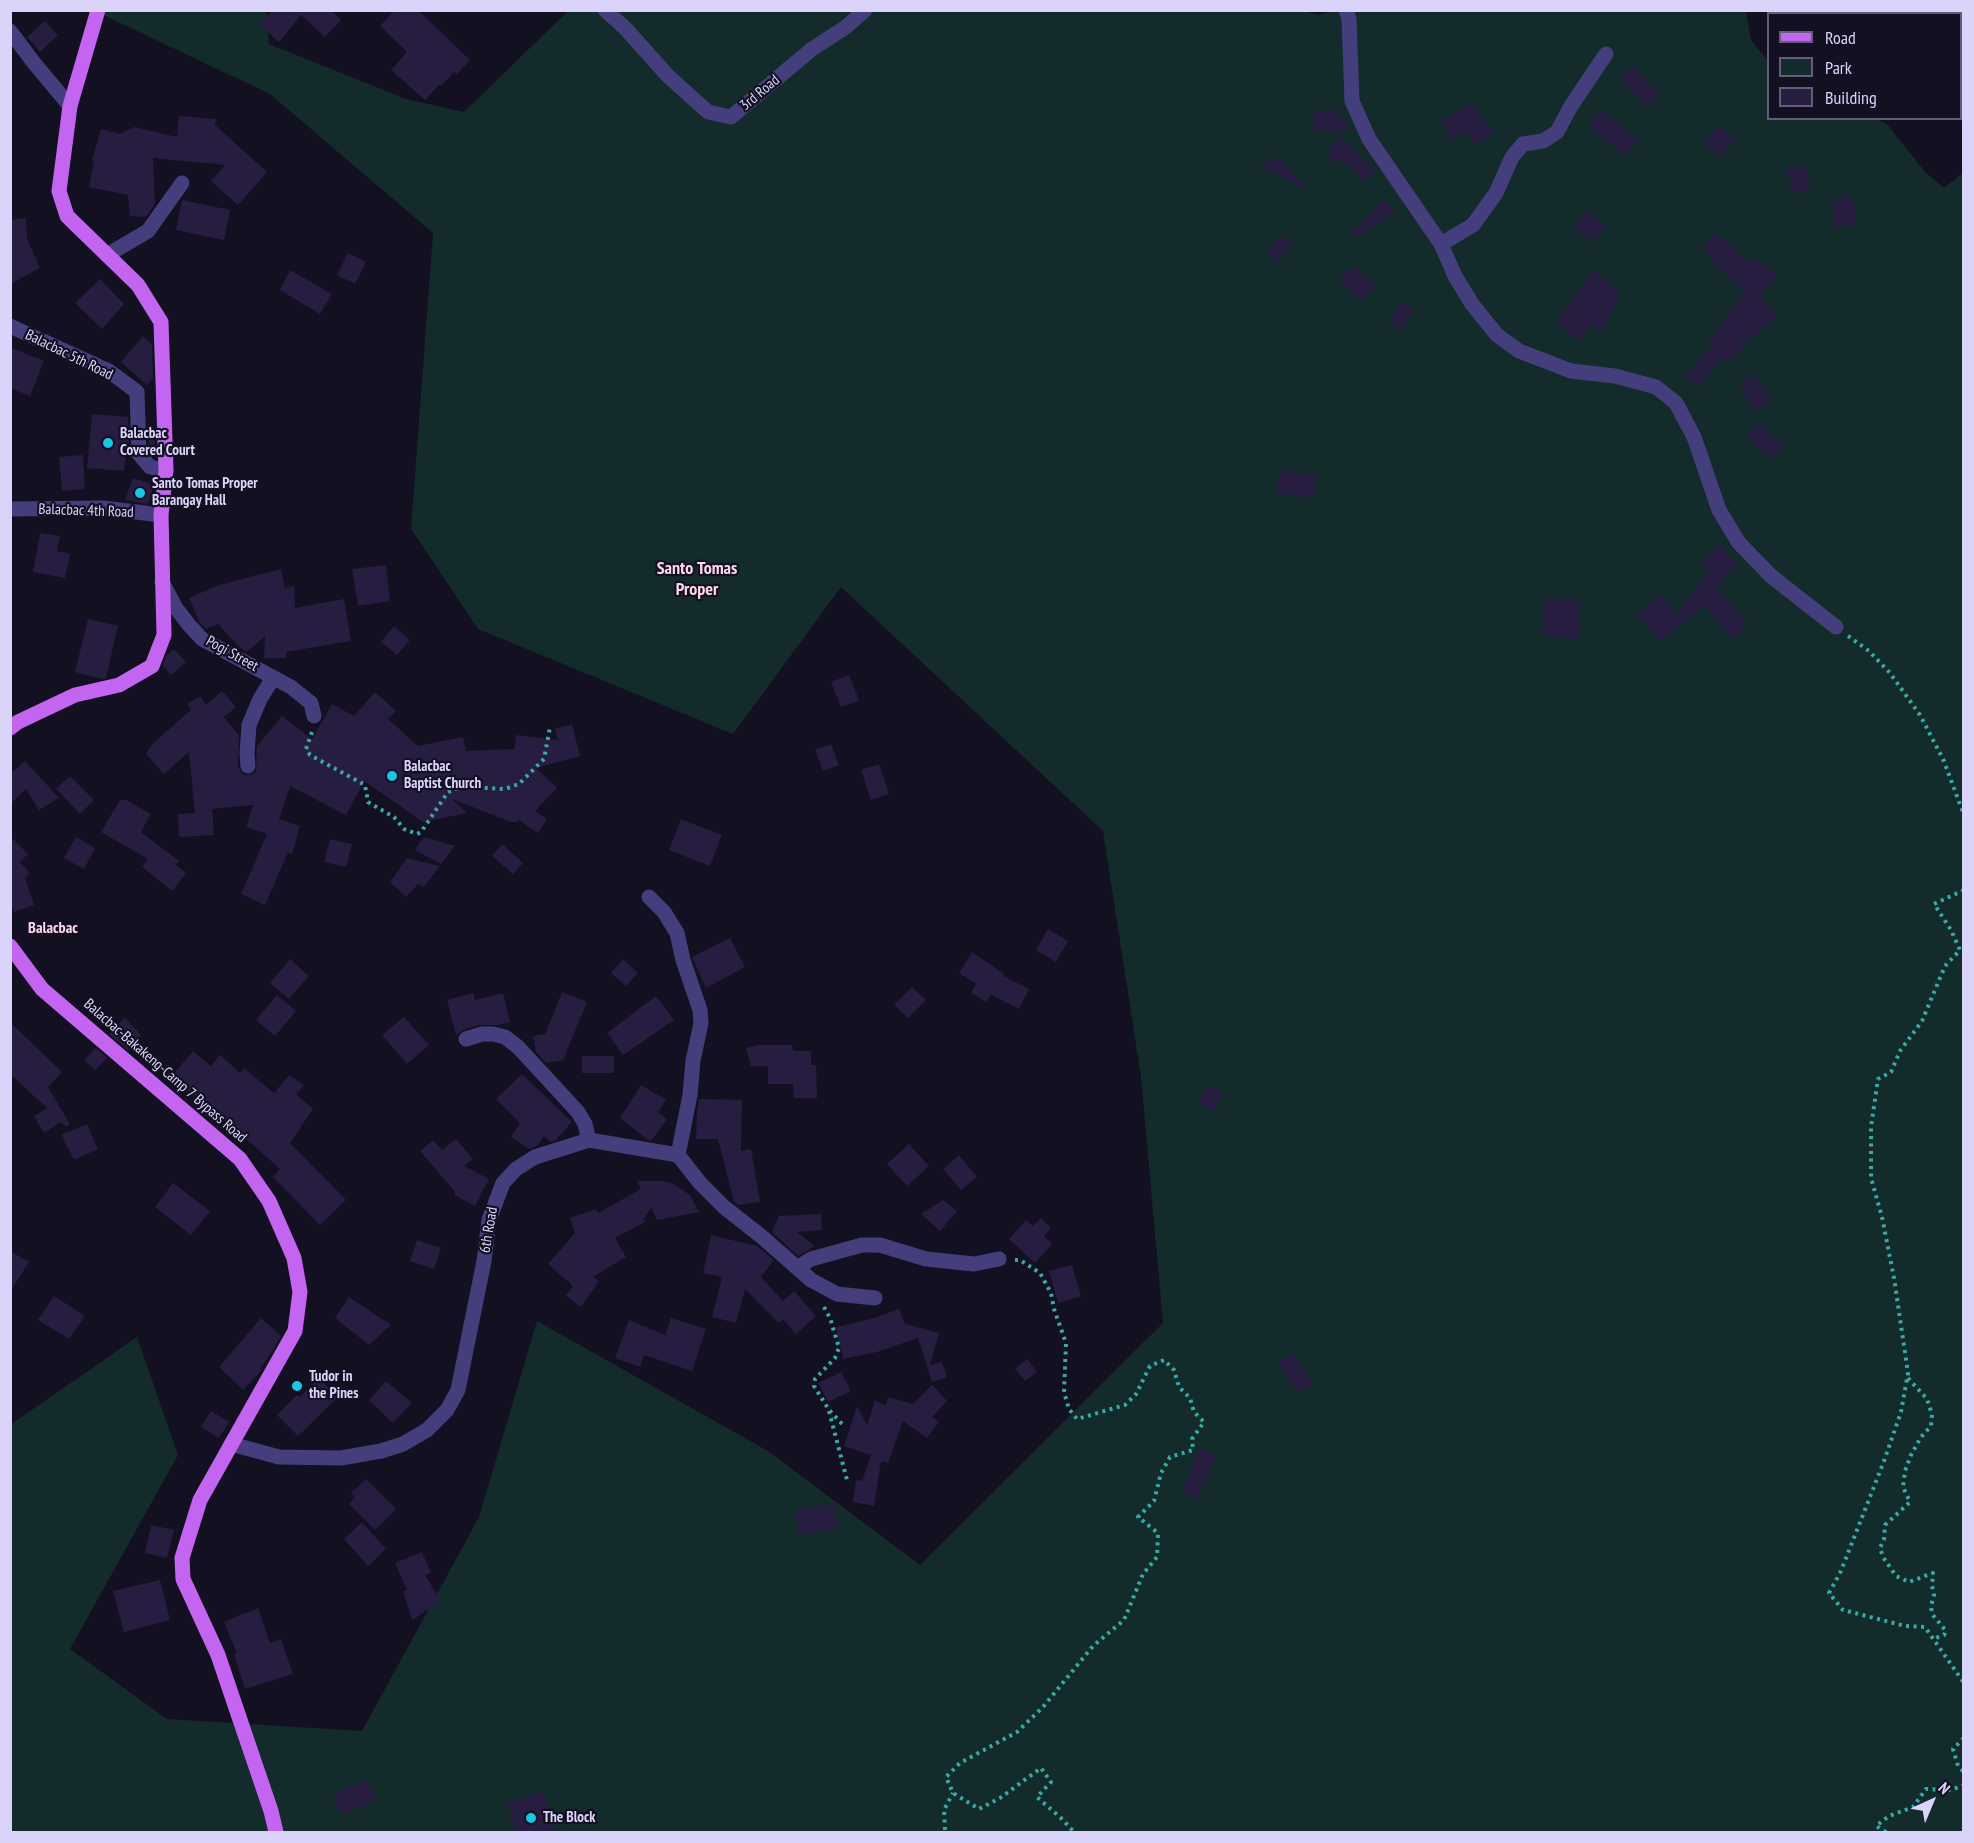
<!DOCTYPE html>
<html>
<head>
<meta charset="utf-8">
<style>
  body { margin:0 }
  #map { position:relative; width:1974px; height:1843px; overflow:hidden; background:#131021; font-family:"PT Sans Narrow",sans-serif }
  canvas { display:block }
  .frame { position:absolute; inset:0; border:12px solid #dad4fb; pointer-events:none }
  .legend { position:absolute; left:1767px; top:12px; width:195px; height:108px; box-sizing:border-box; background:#131021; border:2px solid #635e78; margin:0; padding:8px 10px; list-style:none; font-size:18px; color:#dad4fb }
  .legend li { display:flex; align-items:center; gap:12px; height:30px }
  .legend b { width:30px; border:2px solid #635e78 }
  .north { position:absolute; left:1902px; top:1771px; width:60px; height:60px; -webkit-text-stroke:4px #131021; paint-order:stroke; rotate:44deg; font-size:16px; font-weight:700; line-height:24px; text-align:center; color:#dad4fb }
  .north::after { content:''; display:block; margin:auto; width:21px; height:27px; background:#dad4fb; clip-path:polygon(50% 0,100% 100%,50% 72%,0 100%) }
</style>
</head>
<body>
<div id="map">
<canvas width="1974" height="1843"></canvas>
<div class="frame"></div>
<ul class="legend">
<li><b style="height:8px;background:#c365f1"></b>Road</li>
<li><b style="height:16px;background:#132b2b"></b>Park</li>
<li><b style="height:16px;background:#261d41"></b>Building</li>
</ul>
<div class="north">N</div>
</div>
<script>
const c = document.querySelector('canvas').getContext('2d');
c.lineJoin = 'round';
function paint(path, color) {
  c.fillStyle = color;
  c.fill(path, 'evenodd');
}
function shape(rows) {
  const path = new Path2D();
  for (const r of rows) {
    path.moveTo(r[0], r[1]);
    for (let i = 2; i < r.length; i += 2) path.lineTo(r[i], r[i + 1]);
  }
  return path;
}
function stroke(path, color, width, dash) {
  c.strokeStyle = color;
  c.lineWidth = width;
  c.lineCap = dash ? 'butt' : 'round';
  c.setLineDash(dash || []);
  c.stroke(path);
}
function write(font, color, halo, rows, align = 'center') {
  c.font = font + ' "PT Sans Narrow",sans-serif';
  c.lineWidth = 4.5;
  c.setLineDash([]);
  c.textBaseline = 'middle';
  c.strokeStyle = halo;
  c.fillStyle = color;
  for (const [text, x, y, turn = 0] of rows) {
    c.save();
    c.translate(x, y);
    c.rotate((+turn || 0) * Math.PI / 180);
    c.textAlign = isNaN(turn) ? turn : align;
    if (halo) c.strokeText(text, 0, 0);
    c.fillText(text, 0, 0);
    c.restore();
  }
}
const green = shape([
  [1302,10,1318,15,1336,10,1746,11,1751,40,1768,61,1768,118,1876,119,1886,123,1926,173,1944,188,1963,173,1963,1832,11,1832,10,1425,137,1337,178,1455,70,1649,167,1719,362,1731,479,1517,537,1321,768,1451,920,1565,1163,1323,1141,1077,1103,831,841,587,733,734,478,629,411,529,433,233,270,94,95,11,266,11,269,44,406,99,464,112,568,11]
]);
const building = shape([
  [272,10,331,10,341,20,325,37,301,15,279,42,260,25],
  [395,10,418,10,470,60,457,74,454,72,441,86,440,84,425,100,391,70,407,52,380,26],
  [45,21,58,35,40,52,27,37],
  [1633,66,1660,95,1647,107,1620,78],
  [1471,103,1494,134,1475,145,1467,131,1452,140,1441,121],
  [1333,110,1337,110,1351,130,1315,132,1313,111],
  [1601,110,1639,141,1625,156,1588,126],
  [179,116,216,119,215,125,267,172,238,205,211,181,225,165,153,158,155,204,146,217,130,216,128,195,89,187,94,161,92,160,101,129,120,134,134,127,177,137],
  [1717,126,1735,139,1722,157,1704,144],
  [1340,138,1375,170,1365,181,1341,160,1338,164,1326,154],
  [1279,157,1307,189,1306,190,1258,165],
  [1806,165,1810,190,1792,193,1787,168],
  [1852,197,1856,224,1835,228,1831,200],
  [1384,199,1396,211,1355,238,1351,234],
  [182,200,230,210,224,240,176,230],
  [1588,211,1606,227,1591,243,1574,227],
  [26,218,27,239,40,268,10,284,10,220],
  [1716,233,1729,243,1749,265,1756,258,1777,276,1760,295,1777,317,1740,346,1743,349,1726,363,1722,358,1697,387,1685,376,1711,346,1709,344,1723,320,1746,293,1714,263,1703,247],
  [1282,235,1293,245,1278,262,1267,252],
  [348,253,366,262,355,284,337,275],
  [1353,265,1376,285,1361,301,1339,281],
  [290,270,332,294,320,314,280,290],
  [1594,270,1620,293,1602,333,1592,325,1579,341,1556,322],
  [100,279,124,304,102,329,75,303],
  [1401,302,1414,310,1402,329,1389,322],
  [143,336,152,345,153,378,147,385,121,362],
  [10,347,44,361,30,396,10,388],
  [1756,374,1771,402,1754,411,1739,383],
  [92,414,128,417,129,447,127,447,124,471,87,468],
  [1759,423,1784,445,1771,459,1747,436],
  [148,429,155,430,155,450,149,449],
  [83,455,85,489,62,491,59,457],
  [1280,470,1317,476,1314,498,1276,493],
  [133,478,154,485,148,504,125,500],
  [40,533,60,536,57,551,70,554,65,578,33,572],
  [1718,545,1738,564,1716,587,1748,624,1733,638,1703,605,1662,641,1637,614,1659,595,1677,613,1709,570,1701,563],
  [386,565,390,601,358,606,352,569],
  [281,569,285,588,294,586,295,608,344,599,351,641,286,652,286,658,264,658,265,636,247,652,240,648,218,624,206,629,200,623,189,598,216,586],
  [1545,598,1581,600,1578,639,1542,636],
  [88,619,118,626,106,678,102,679,75,672],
  [394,626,410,640,397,655,381,642],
  [174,649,186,662,171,675,163,666,166,656],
  [849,675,859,700,841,707,831,682],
  [222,691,236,707,224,717,239,735,238,767,244,775,253,774,256,771,257,746,282,716,312,739,332,704,354,716,375,692,396,711,388,719,418,746,463,737,466,751,514,749,516,735,558,740,555,729,572,724,580,756,536,768,557,788,535,811,547,819,538,833,519,820,518,822,511,822,452,799,467,813,423,822,364,781,346,815,290,786,279,819,300,826,292,854,288,852,265,905,241,894,267,834,246,827,253,805,212,809,214,835,179,837,178,814,195,813,189,752,164,774,146,754,152,744,191,710,187,704,200,696,206,705],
  [831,744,839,765,823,771,815,750],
  [25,761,59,798,39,810,26,789,10,804,10,774],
  [879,764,889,794,871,800,861,770],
  [70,776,94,800,80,814,56,789],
  [120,800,126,800,151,814,141,832,179,861,176,865,186,873,172,891,142,867,148,859,101,832],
  [681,819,722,835,710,866,669,850],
  [10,836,28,854,20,862,30,873,25,878,34,905,14,912,10,901],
  [76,837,95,848,84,869,64,858],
  [424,837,455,846,441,864,415,850],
  [330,839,352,844,346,867,324,862],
  [502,844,523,863,513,874,492,856],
  [407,858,440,866,424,887,418,884,406,897,390,882],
  [1048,929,1068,941,1056,962,1036,950],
  [730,938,745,967,706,988,692,957],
  [972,952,1004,974,1003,976,1029,989,1019,1009,991,995,986,1002,971,993,976,984,959,973],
  [290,959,309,976,289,999,270,983],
  [623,959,638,973,626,986,611,973],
  [912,987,926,1000,908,1018,894,1005],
  [562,992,587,1002,563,1060,546,1063,536,1052,533,1036,545,1034],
  [473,993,475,1000,503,993,510,1022,497,1025,479,1025,463,1030,456,1035,447,1000],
  [277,995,296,1011,275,1036,256,1020],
  [656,996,674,1020,623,1055,607,1033],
  [404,1017,429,1045,407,1064,382,1035],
  [125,1018,141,1035,128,1050,109,1034],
  [10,1022,62,1072,48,1087,70,1124,66,1127,61,1122,44,1133,34,1116,47,1108,10,1074],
  [757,1045,792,1045,793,1051,811,1051,811,1065,816,1065,817,1098,794,1098,793,1084,768,1084,768,1066,751,1066,746,1048],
  [96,1048,107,1058,95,1070,84,1060],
  [193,1051,211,1066,220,1055,240,1073,244,1068,274,1093,289,1075,304,1085,296,1094,313,1109,290,1143,346,1200,320,1225,273,1177,280,1169,233,1127,171,1077],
  [582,1056,614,1056,614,1073,582,1073],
  [522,1074,572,1122,555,1141,550,1142,544,1136,537,1146,529,1149,511,1137,520,1123,496,1099],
  [641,1085,666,1100,658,1112,667,1119,651,1141,648,1140,620,1118],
  [1208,1086,1223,1094,1214,1112,1198,1103],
  [699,1099,742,1100,741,1151,751,1149,760,1202,738,1205,734,1202,718,1139,696,1139,697,1111],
  [87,1124,98,1149,74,1160,61,1135],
  [456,1139,473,1159,464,1166,489,1179,475,1206,454,1195,455,1192,420,1151,433,1140,442,1150],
  [909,1144,929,1166,907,1186,887,1164],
  [959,1155,977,1177,961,1190,943,1169],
  [637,1181,664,1181,674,1184,690,1195,699,1212,657,1220,651,1208,643,1220,647,1221,615,1238,626,1257,593,1277,599,1281,581,1307,566,1296,573,1286,548,1264,575,1233,570,1218,596,1209,598,1213,641,1189],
  [173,1183,210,1211,191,1235,155,1207],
  [943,1200,957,1211,940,1231,921,1214],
  [821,1214,822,1230,797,1232,815,1246,798,1256,772,1232,779,1216],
  [1041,1218,1051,1228,1044,1236,1052,1244,1035,1263,1009,1239,1026,1220,1033,1226],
  [711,1235,757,1246,774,1260,761,1277,783,1301,794,1291,816,1316,796,1334,783,1319,779,1323,745,1289,736,1323,712,1317,722,1277,703,1273],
  [417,1240,441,1248,434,1269,410,1261],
  [10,1251,29,1262,10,1292],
  [1072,1265,1081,1296,1058,1303,1049,1271],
  [54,1296,85,1316,69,1339,38,1320],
  [349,1297,391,1325,369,1345,335,1318],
  [899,1309,905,1324,939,1333,930,1365,942,1362,947,1377,932,1382,918,1338,877,1352,843,1359,836,1327,874,1318],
  [261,1318,281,1336,268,1358,260,1368,262,1370,243,1390,219,1367],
  [671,1318,706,1329,692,1371,644,1355,640,1367,615,1358,629,1320,665,1335],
  [1292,1353,1313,1384,1298,1393,1278,1363],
  [1027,1359,1037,1372,1025,1381,1015,1369],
  [841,1372,851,1391,828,1402,818,1383],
  [318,1378,338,1397,298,1436,277,1415,297,1395,300,1397],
  [386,1381,412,1403,393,1423,369,1400],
  [932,1385,947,1401,932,1417,939,1422,927,1438,903,1421,888,1463,881,1461,874,1506,853,1502,856,1480,862,1481,871,1455,844,1446,857,1406,867,1425,875,1401,886,1405,888,1397,913,1404],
  [211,1411,229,1422,219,1438,201,1427],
  [1199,1448,1216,1455,1198,1499,1182,1493],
  [366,1479,396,1509,375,1530,349,1504,355,1497,351,1493],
  [834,1503,838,1529,799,1535,795,1510],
  [362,1522,386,1549,368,1566,344,1539],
  [151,1525,174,1530,167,1558,145,1553],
  [422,1552,431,1573,425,1575,441,1601,412,1620,403,1591,407,1590,395,1563],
  [160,1580,170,1620,124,1632,113,1591],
  [258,1608,270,1643,281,1639,293,1674,245,1689,234,1654,237,1653,224,1622],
  [366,1779,376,1800,342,1815,332,1794],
  [543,1792,556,1833,516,1833,507,1803]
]);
const path = shape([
  [1848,636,1869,651,1890,673,1920,715,1943,759,1964,815],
  [312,732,306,749,310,755,365,785,368,802,394,817,404,829,417,834,421,832,448,792,455,789,467,787,505,789,519,784,544,759,550,727],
  [1964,890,1934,904,1951,930,1960,950,1945,966,1922,1021,1900,1051,1891,1072,1878,1079,1871,1127,1871,1178,1882,1217,1894,1278,1908,1373,1901,1412,1884,1461,1841,1571,1829,1593,1843,1610,1905,1626,1925,1627,1964,1683],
  [1015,1260,1020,1260,1040,1273,1051,1293,1054,1309,1066,1343,1064,1392,1069,1409,1077,1419,1125,1405,1136,1394,1150,1366,1164,1360,1174,1370,1179,1387,1190,1398,1194,1412,1204,1422,1192,1439,1193,1450,1170,1457,1161,1473,1154,1501,1138,1517,1158,1533,1157,1557,1143,1574,1124,1620,1093,1646,1043,1707,1017,1732,960,1763,946,1777,953,1793,979,1809,1000,1798,1041,1768,1051,1782,1037,1797,1062,1819,1074,1832],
  [824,1307,830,1318,839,1348,835,1358,815,1379,814,1386,829,1410,844,1426],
  [1908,1378,1927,1399,1932,1414,1931,1426,1921,1437,1911,1455,1905,1471,1903,1487,1910,1502,1885,1525,1884,1539,1880,1548,1883,1557,1896,1576,1909,1582,1933,1573,1932,1586,1934,1595,1931,1606,1932,1614,1946,1631,1944,1635,1933,1639],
  [829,1411,847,1480],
  [1964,1738,1953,1749,1958,1766,1964,1772],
  [945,1830,944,1810,953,1793],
  [1886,1832,1876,1826,1889,1816,1913,1807,1926,1789,1951,1790,1964,1785]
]);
const minor = shape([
  [605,10,626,29,668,76,708,112,731,117,812,49,846,27,865,10],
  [1346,10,1349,19,1352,101,1369,139,1441,244,1455,276,1472,304,1497,335,1519,351,1571,371,1615,376,1656,387,1676,403,1694,437,1719,510,1739,543,1771,576,1836,627],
  [10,31,34,63,70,106],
  [1441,244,1473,225,1496,193,1512,157,1523,144,1543,141,1557,132,1571,106,1606,54],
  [107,255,148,231,182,183],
  [10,326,109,371,137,392,139,454,150,467,166,470],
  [10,509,103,508,161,515],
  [162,582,176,608,189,625,202,639,291,687,311,703,314,716],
  [248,766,247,754,249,725,260,699,273,678],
  [649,897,664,912,677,933,683,960,700,1010,701,1023,693,1061,690,1095,678,1155],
  [466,1039,482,1034,493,1034,505,1037,518,1047,578,1112,585,1124,589,1140],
  [797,1268,811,1259,862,1245,880,1245,926,1259,974,1264,999,1259],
  [231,1444,279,1457,341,1458,381,1451,403,1444,427,1430,447,1410,458,1390,484,1261,489,1220,503,1183,516,1169,535,1157,589,1140,678,1155,700,1183,724,1207,761,1236,811,1280,837,1294,875,1298]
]);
const major = shape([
  [10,728,18,722,75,695,119,685,152,666,164,635,161,515,166,470,161,322,138,285,67,216,59,191,70,106,98,10],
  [10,946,42,989,240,1159,269,1201,294,1258,300,1292,295,1331,200,1500,182,1558,183,1579,218,1655,271,1811,276,1832]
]);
const markers = [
  [108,443,6,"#15c9e6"],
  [140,493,6,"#15c9e6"],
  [392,776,6,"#15c9e6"],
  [297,1386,6,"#15c9e6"],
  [531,1818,6,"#15c9e6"]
];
const streetNames = [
  ["3rd Road",760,93,-40],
  ["Balacbac 5th Road",69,355,26],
  ["Balacbac 4th Road",86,511,2],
  ["Pogi Street",232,654,29],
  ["Balacbac-Bakakeng-Camp 7 Bypass Road",165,1071,41],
  ["6th Road",489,1230,-80]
];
const poiNames = [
  ["Balacbac",120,434],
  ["Covered Court",120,451],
  ["Santo Tomas Proper",152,484],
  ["Barangay Hall",152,501],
  ["Balacbac",404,767],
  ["Baptist Church",404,784],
  ["Tudor in",309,1377],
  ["the Pines",309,1394],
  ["The Block",543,1818]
];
const neighbourhoodNames = [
  ["Balacbac",53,928]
];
const quarterNames = [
  ["Santo Tomas",697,569],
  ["Proper",697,590]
];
paint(green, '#132b2b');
paint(building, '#261d41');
stroke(path, '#39aaa8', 4, [3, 4.5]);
stroke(minor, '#443f7c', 15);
stroke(major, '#c365f1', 15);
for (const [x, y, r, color] of markers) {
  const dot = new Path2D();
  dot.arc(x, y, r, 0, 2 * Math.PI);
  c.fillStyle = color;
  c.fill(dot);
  stroke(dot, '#131021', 2);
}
write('15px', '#dad4fb', '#131021', streetNames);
write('bold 15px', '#dad4fb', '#131021', poiNames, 'left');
write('bold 16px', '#fbd6ec', '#131021', neighbourhoodNames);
write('bold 18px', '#fbd6ec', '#131021', quarterNames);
</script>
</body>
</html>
